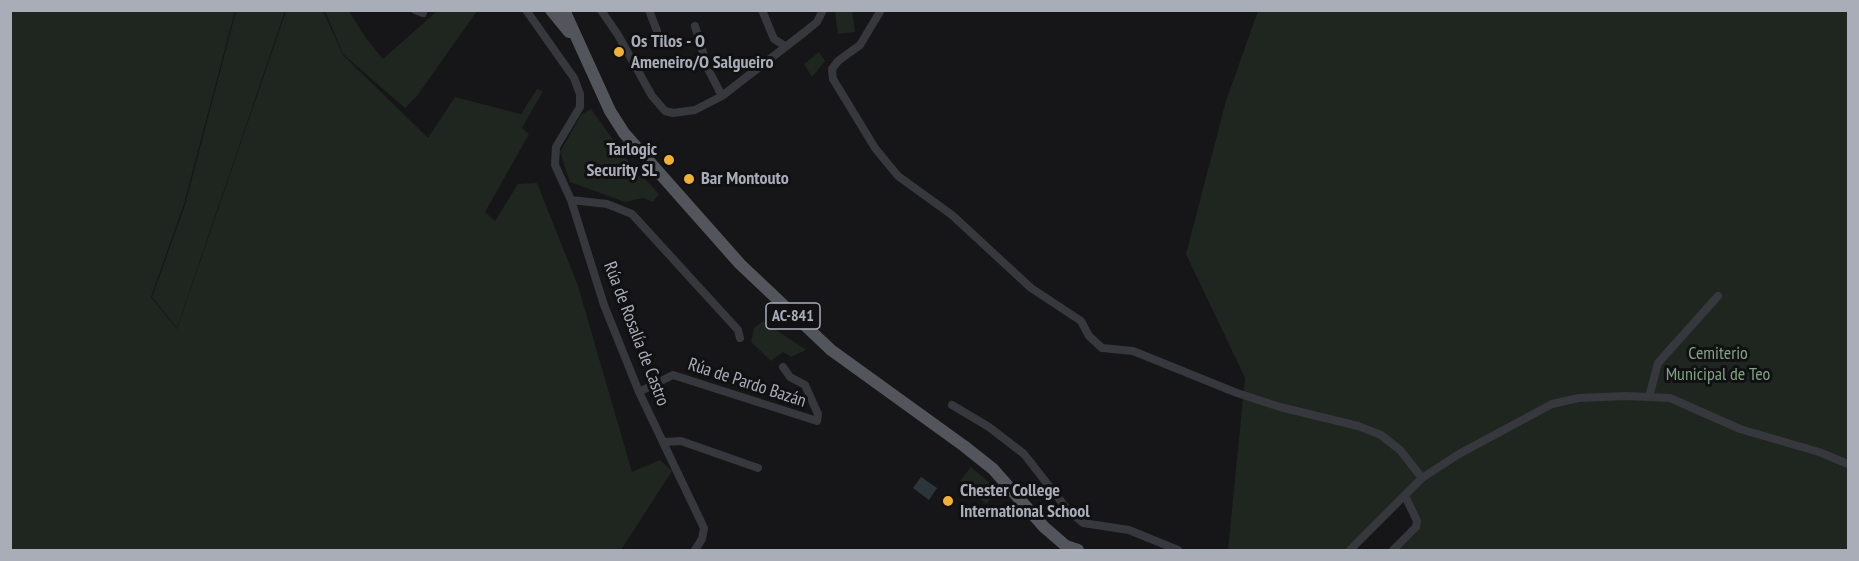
<!DOCTYPE html>
<html>
<head>
<meta charset="utf-8">
<style>
  body { margin:0 }
  #map { position:relative; width:1859px; height:561px; overflow:hidden; background:#161618; font-family:"PT Sans Narrow",sans-serif }
  canvas { display:block }
  .frame { position:absolute; inset:0; border:12px solid #a8adb8; pointer-events:none }
</style>
</head>
<body>
<div id="map">
<canvas width="1859" height="561"></canvas>
<div class="frame"></div>
</div>
<script>
const c = document.querySelector('canvas').getContext('2d');
c.lineJoin = 'round';
function paint(path, color) {
  c.fillStyle = color;
  c.fill(path, 'evenodd');
}
function shape(rows) {
  const path = new Path2D();
  for (const r of rows) {
    path.moveTo(r[0], r[1]);
    for (let i = 2; i < r.length; i += 2) path.lineTo(r[i], r[i + 1]);
  }
  return path;
}
function stroke(path, color, width, dash) {
  c.strokeStyle = color;
  c.lineWidth = width;
  c.lineCap = dash ? 'butt' : 'round';
  c.setLineDash(dash || []);
  c.stroke(path);
}
function write(font, color, halo, rows, align = 'center') {
  c.font = font + ' "PT Sans Narrow",sans-serif';
  c.lineWidth = 6;
  c.setLineDash([]);
  c.textBaseline = 'middle';
  c.strokeStyle = halo;
  c.fillStyle = color;
  for (const [text, x, y, turn = 0] of rows) {
    c.save();
    c.translate(x, y);
    c.rotate((+turn || 0) * Math.PI / 180);
    c.textAlign = isNaN(turn) ? turn : align;
    if (halo) c.strokeText(text, 0, 0);
    c.fillText(text, 0, 0);
    c.restore();
  }
}
const green = shape([
  [10,11,235,11,184,204,151,297,177,329,286,11,323,11,343,55,428,138,455,97,521,114,537,89,543,91,522,128,529,134,485,212,495,221,518,184,537,183,578,286,632,472,660,460,672,471,621,550,11,550],
  [236,11,285,11,177,328,152,297,185,205],
  [325,11,349,11,365,37,383,59,437,11,477,11,417,96,405,108,343,54],
  [835,11,852,11,855,32,838,34],
  [1258,11,1848,11,1848,550,1398,550,1415,534,1419,520,1409,497,1347,550,1228,550,1245,378,1186,254,1226,101],
  [819,52,825,61,812,77,804,64],
  [591,109,629,162,659,194,653,202,643,198,625,202,570,182,560,152,581,115],
  [763,321,806,350,791,357,783,352,771,361,751,342,754,328],
  [971,467,998,490,986,504,960,481]
]);
const water = shape([
  [921,477,937,488,929,500,913,488]
]);
const street = shape([
  [415,10,423,13],
  [526,10,574,78,580,94,580,107,556,147,555,165,571,200,604,305,639,392,704,528,702,539,695,550],
  [601,10,618,35,652,96,665,111,673,113,695,110,722,96,806,31,817,22,823,10],
  [649,10,657,31],
  [762,10,774,39,785,46],
  [881,10,860,45,838,61,832,69,833,79,875,148,898,176,952,215,1031,288,1081,321,1089,336,1102,348,1133,351,1237,393,1280,407,1358,426,1381,435,1400,450,1422,478],
  [695,26,708,69,722,96],
  [571,200,607,204,632,214,738,330,740,338],
  [639,392,673,375,817,421,818,414,805,385,790,377,783,367],
  [1649,397,1658,363,1718,296],
  [952,405,989,427,1024,454,1067,509,1083,523,1129,530,1178,550],
  [664,442,681,441,758,468],
  [1350,550,1422,478,1459,454,1552,404,1579,398,1626,396,1670,398,1740,429,1819,452,1848,464],
  [1393,550,1416,527,1417,521,1405,496]
]);
const primary = shape([
  [551,10,569,32],
  [564,10,610,111,624,133,740,264,831,350,964,446,993,469,1044,527,1066,546,1078,550]
]);
const markers = [
  [619,52,6,"#f2b134"],
  [669,160,6,"#f2b134"],
  [689,179,6,"#f2b134"],
  [948,501,6,"#f2b134"]
];
const shields = [
  [793,316,54]
];
const shieldNames = [
  ["AC-841",793,316]
];
const poiNames = [
  ["Os Tilos - O",631,42],
  ["Ameneiro/O Salgueiro",631,63],
  ["Tarlogic",657,150,"right"],
  ["Security SL",657,171,"right"],
  ["Bar Montouto",701,179],
  ["Chester College",960,491],
  ["International School",960,512]
];
const streetNames = [
  ["Rúa de Rosalía de Castro",636,334,69],
  ["Rúa de Pardo Bazán",747,383,18]
];
const parkNames = [
  ["Cemiterio",1718,354],
  ["Municipal de Teo",1718,375]
];
paint(green, '#1e261f');
paint(water, '#2c353c');
stroke(street, '#37383d', 8);
stroke(primary, '#53555c', 12);
for (const [x, y, r, color] of markers) {
  const dot = new Path2D();
  dot.arc(x, y, r, 0, 2 * Math.PI);
  c.fillStyle = color;
  c.fill(dot);
  stroke(dot, '#111113', 2);
}
for (const [x, y, w] of shields) {
  const box = new Path2D();
  box.roundRect(x - w / 2, y - 13, w, 26, 4.5);
  c.fillStyle = '#111113';
  c.fill(box);
  stroke(box, '#a8adb8', 1.5);
}
write('bold 16px', '#a8adb8', null, shieldNames);
write('bold 18px', '#a8adb8', '#111113', poiNames, 'left');
write('18px', '#a8adb8', '#111113', streetNames);
write('18px', '#7fa381', '#111113', parkNames);
</script>
</body>
</html>
